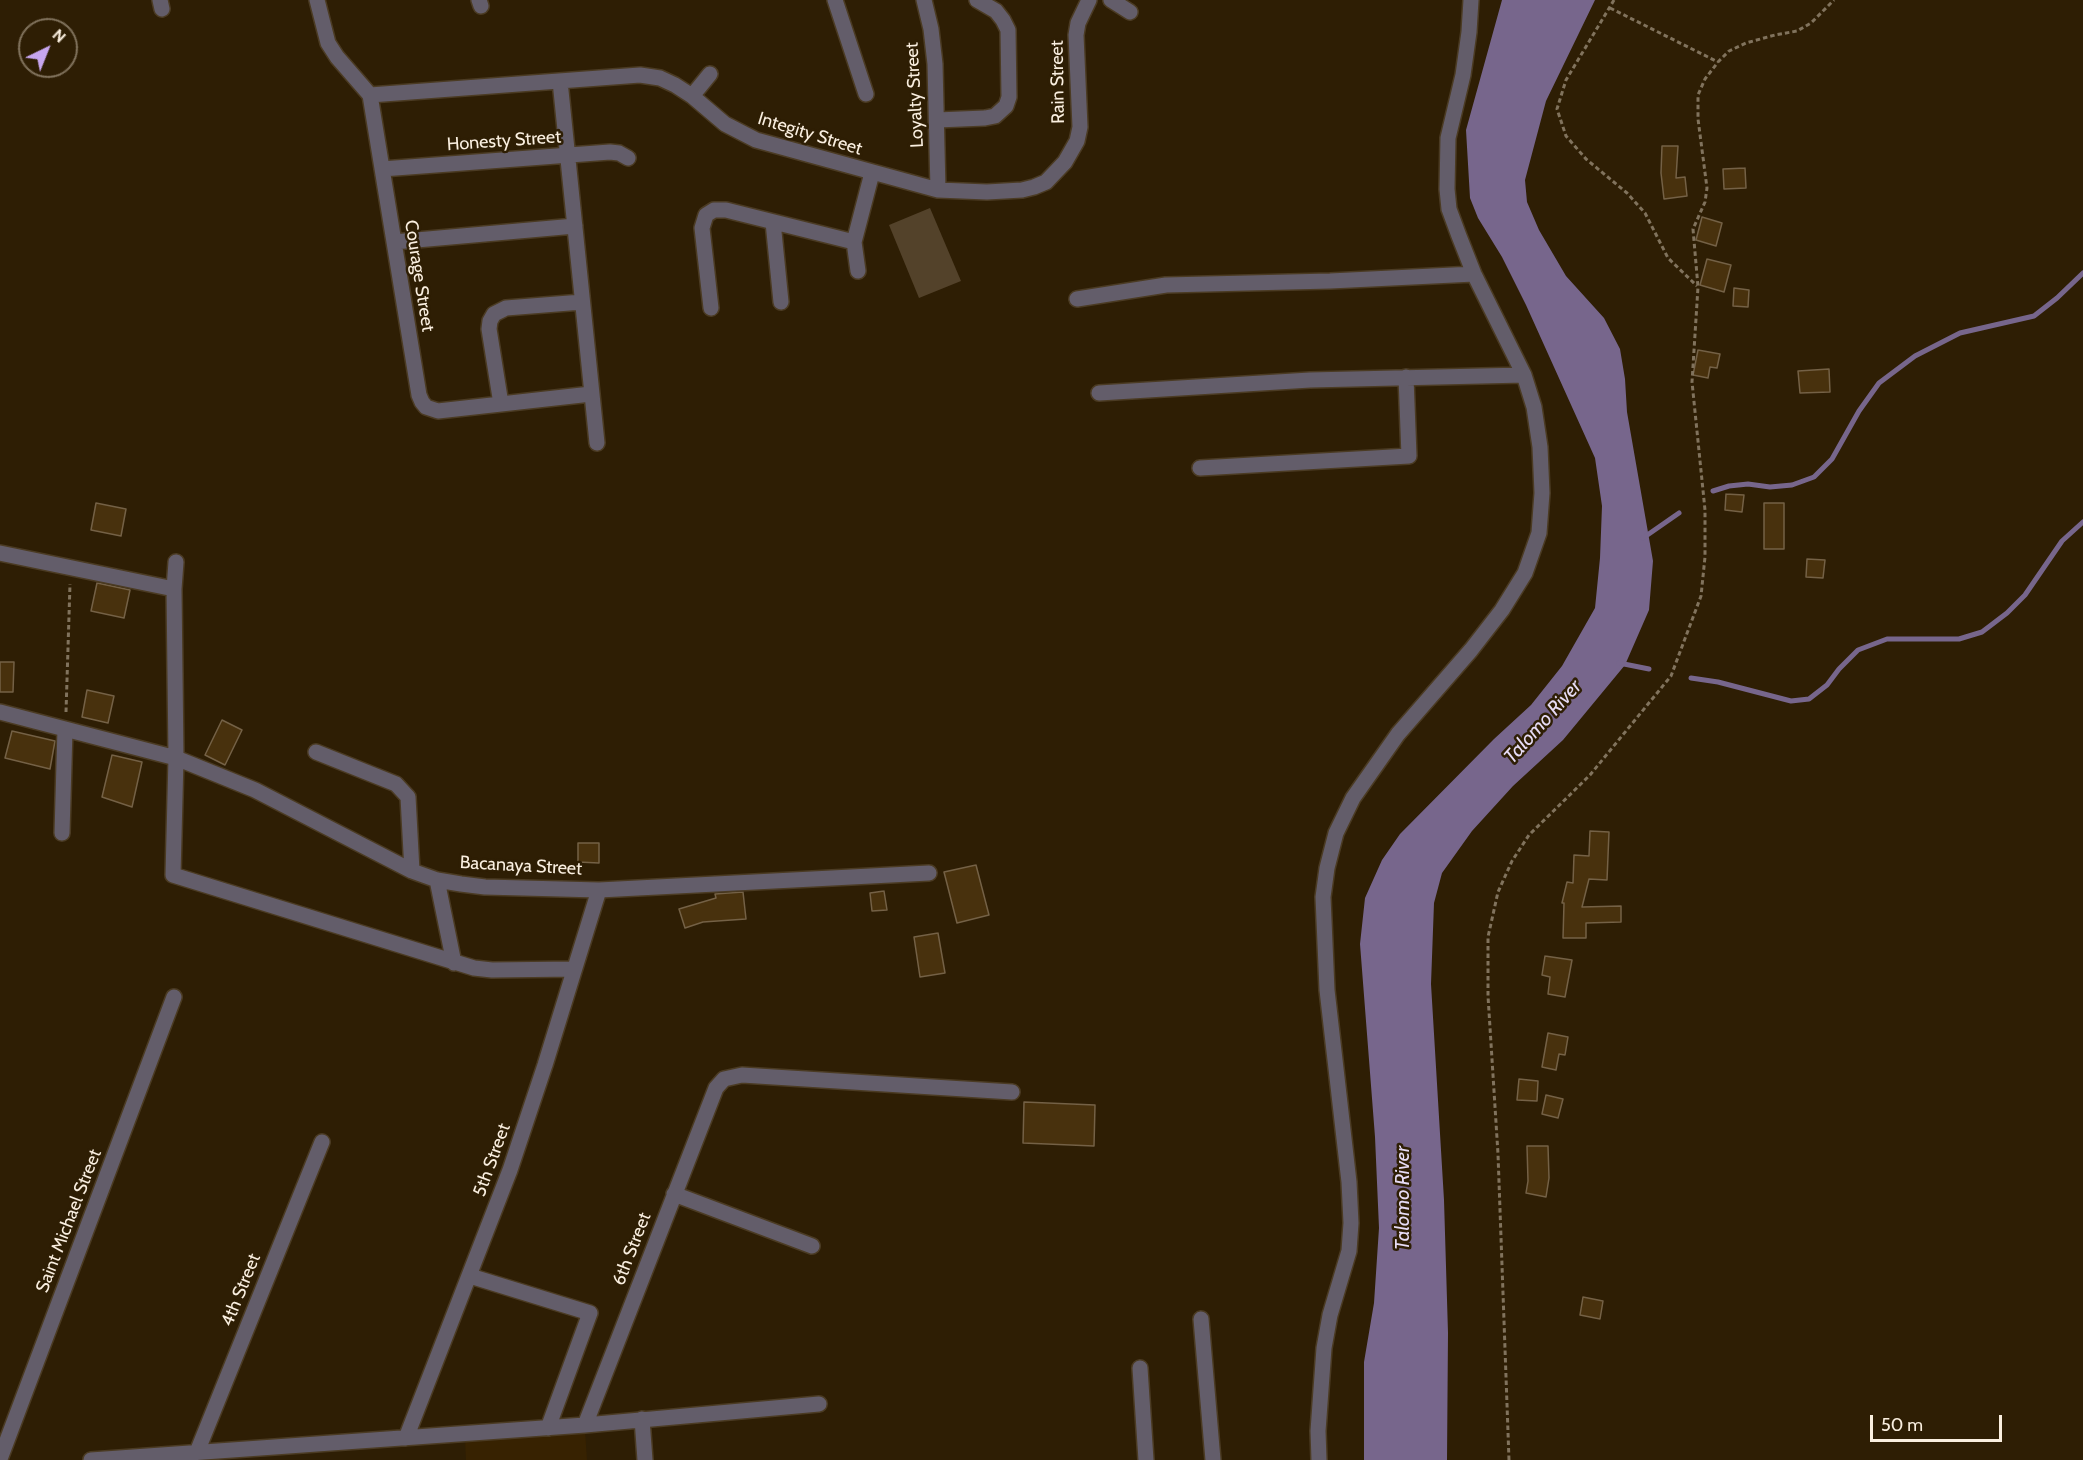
<!DOCTYPE html>
<html>
<head>
<meta charset="utf-8">
<style>
  body { margin:0 }
  #map { position:relative; width:2083px; height:1460px; overflow:hidden; background:#2e1e04; font-family:Cabin,sans-serif }
  canvas { display:block }
  .north { position:absolute; left:18px; top:18px; width:60px; height:60px; box-sizing:border-box; background:#2e1e04; border:2px solid #80725c; border-radius:50%; rotate:43deg; font-size:16px; font-weight:700; line-height:24px; text-align:center; color:#faefe0 }
  .north::after { content:''; display:block; margin:auto; width:21px; height:27px; background:#c7a6ef; clip-path:polygon(50% 0,100% 100%,50% 72%,0 100%) }
  .scale { position:absolute; left:1870px; top:1415px; width:132px; height:27px; box-sizing:border-box; border:3px solid #faefe0; border-top:0; padding-left:8px; font-size:18px; line-height:21px; white-space:nowrap; color:#faefe0; -webkit-text-stroke:4px #2e1e04; paint-order:stroke }
</style>
</head>
<body>
<div id="map">
<canvas width="2083" height="1460"></canvas>
<div class="north">N</div>
<div class="scale">50 m</div>
</div>
<script>
const c = document.querySelector('canvas').getContext('2d');
c.lineJoin = 'round';
function paint(path, color) {
  c.fillStyle = color;
  c.fill(path, 'evenodd');
}
function shape(rows) {
  const path = new Path2D();
  for (const r of rows) {
    path.moveTo(r[0], r[1]);
    for (let i = 2; i < r.length; i += 2) path.lineTo(r[i], r[i + 1]);
  }
  return path;
}
function stroke(path, color, width, dash) {
  c.strokeStyle = color;
  c.lineWidth = width;
  c.lineCap = dash ? 'butt' : 'round';
  c.setLineDash(dash || []);
  c.stroke(path);
}
function write(font, color, halo, rows, align = 'center') {
  c.font = font + ' Cabin,sans-serif';
  c.lineWidth = 5;
  c.setLineDash([]);
  c.textBaseline = 'middle';
  c.strokeStyle = halo;
  c.fillStyle = color;
  for (const [text, x, y, turn = 0] of rows) {
    c.save();
    c.translate(x, y);
    c.rotate((+turn || 0) * Math.PI / 180);
    c.textAlign = isNaN(turn) ? turn : align;
    if (halo) c.strokeText(text, 0, 0);
    c.fillText(text, 0, 0);
    c.restore();
  }
}
const built = shape([
  [585,1430,587,1460,466,1460,465,1441]
]);
const green = shape([
  [930,208,961,281,919,298,889,225]
]);
const water = shape([
  [1502,0,1595,0,1546,101,1525,180,1527,202,1539,230,1566,276,1604,318,1620,349,1625,379,1627,412,1653,561,1649,610,1625,665,1563,740,1513,786,1472,831,1442,873,1434,903,1431,984,1444,1200,1448,1333,1447,1460,1364,1460,1364,1362,1374,1303,1379,1228,1375,1137,1360,944,1365,898,1382,860,1400,834,1494,739,1531,705,1562,666,1595,608,1600,558,1602,506,1595,458,1526,305,1502,257,1478,218,1470,198,1466,130]
]);
const stream = shape([
  [1713,491,1729,486,1748,484,1770,487,1792,485,1814,477,1832,459,1859,411,1879,383,1915,356,1960,333,2034,316,2057,298,2083,273],
  [1643,538,1679,513],
  [1619,663,1649,669],
  [1691,678,1718,682,1791,701,1809,699,1827,685,1839,669,1858,650,1887,639,1959,639,1982,632,2007,613,2025,595,2062,541,2083,522]
]);
const building = shape([
  [1662,146,1678,146,1676,178,1685,177,1687,196,1664,199,1661,173,1662,146],
  [1745,168,1746,188,1724,189,1723,169,1745,168],
  [1702,217,1722,223,1716,246,1696,240,1702,217],
  [1707,259,1731,265,1724,292,1700,285,1707,259],
  [1734,288,1749,290,1748,307,1733,306,1734,288],
  [1698,350,1720,354,1717,368,1710,367,1708,378,1693,375,1698,350],
  [1829,369,1830,392,1800,393,1798,371,1829,369],
  [1726,494,1744,495,1742,512,1725,510,1726,494],
  [96,503,126,509,121,536,91,530,96,503],
  [1764,503,1784,503,1784,549,1764,549,1764,503],
  [1807,559,1825,560,1823,578,1806,577,1807,559],
  [97,583,130,590,124,618,91,611,97,583],
  [0,662,14,662,13,692,0,692,0,662],
  [87,690,114,696,108,723,82,717,87,690],
  [222,720,242,730,225,765,205,755,222,720],
  [12,731,55,741,50,769,5,758,12,731],
  [112,755,142,762,132,807,102,797,112,755],
  [1590,831,1609,832,1607,880,1589,879,1582,907,1621,906,1621,922,1586,923,1586,938,1563,938,1564,903,1562,903,1567,882,1573,883,1574,855,1589,856,1590,831],
  [578,843,599,843,599,863,578,862,578,843],
  [976,865,989,915,957,923,944,872,976,865],
  [884,891,887,910,872,911,870,893,884,891],
  [743,892,746,919,703,922,685,928,679,909,716,898,715,894,743,892],
  [938,933,945,973,920,977,914,937,938,933],
  [1545,956,1572,960,1565,997,1548,994,1550,977,1542,975,1545,956],
  [1548,1033,1568,1037,1565,1055,1559,1054,1556,1070,1542,1067,1548,1033],
  [1519,1079,1538,1081,1537,1101,1517,1100,1519,1079],
  [1546,1095,1563,1099,1558,1118,1542,1114,1546,1095],
  [1024,1102,1095,1105,1094,1146,1023,1143,1024,1102],
  [1527,1146,1548,1146,1549,1178,1546,1197,1526,1193,1528,1181,1527,1146],
  [1583,1297,1603,1301,1600,1319,1580,1315,1583,1297]
]);
const path = shape([
  [1614,0,1566,80,1557,109,1566,136,1586,159,1627,193,1645,213,1668,258,1697,286],
  [1610,8,1718,62],
  [66,712,70,584],
  [1509,1460,1498,1154,1488,996,1488,937,1498,892,1512,861,1529,835,1590,775,1671,676,1701,596,1705,557,1705,510,1692,382,1698,287,1693,229,1705,202,1707,188,1698,119,1698,95,1705,79,1718,62,1729,51,1746,43,1775,35,1797,31,1811,23,1834,0]
]);
const minor = shape([
  [160,0,162,9],
  [317,0,328,43,337,57,370,95,419,395,422,402,426,407,438,411,591,394],
  [479,0,481,6],
  [835,0,866,94],
  [924,0,931,29,935,64,938,190],
  [1111,0,1130,12],
  [560,81,597,443],
  [370,95,640,75,660,78,675,85,692,96,725,124,756,140,938,190,987,192,1022,190,1034,187,1046,182,1065,162,1077,141,1080,127,1076,35,1078,23,1089,0],
  [692,96,710,74],
  [937,120,985,118,995,116,1006,106,1009,97,1008,30,1003,20,996,11,977,0],
  [382,169,610,152,619,153,628,158],
  [773,222,781,302],
  [394,242,575,226],
  [858,271,854,242,872,173],
  [1077,299,1166,285,1330,281,1474,274],
  [711,308,702,228,706,215,714,210,726,210,854,242],
  [1099,393,1310,380,1524,375],
  [501,404,489,329,490,321,494,314,506,308,582,302],
  [1200,468,1409,456,1406,377],
  [0,553,174,589],
  [176,562,174,589,176,758,173,875,474,968,492,970,574,969],
  [0,712,176,758,255,790,412,871,437,880,461,884,485,887,599,890,929,873],
  [316,752,396,784,408,797,412,871],
  [62,833,65,729],
  [437,880,454,963],
  [674,1194,812,1246],
  [470,1276,590,1313,548,1428],
  [1201,1319,1213,1460],
  [1140,1368,1146,1460],
  [642,1419,645,1460],
  [585,1425,716,1088,724,1079,742,1075,1012,1092],
  [406,1438,510,1170,545,1065,599,890],
  [197,1452,322,1142],
  [0,1459,174,997],
  [91,1460,585,1425,819,1404],
  [1319,1460,1318,1431,1324,1348,1330,1315,1349,1251,1351,1223,1349,1182,1327,990,1323,897,1327,868,1336,833,1353,798,1398,734,1471,650,1502,610,1525,573,1539,533,1542,493,1540,447,1534,407,1524,375,1474,274,1459,236,1449,209,1447,189,1448,138,1463,75,1469,32,1471,0]
]);
const streetNames = [
  ["Rain Street",1058,82,-91],
  ["Loyalty Street",915,95,-93],
  ["Integity Street",810,134,17],
  ["Honesty Street",504,141,-4],
  ["Courage Street",419,276,81],
  ["Bacanaya Street",521,866,3],
  ["5th Street",492,1160,-70],
  ["Saint Michael Street",69,1221,-69],
  ["6th Street",632,1249,-69],
  ["4th Street",241,1290,-68]
];
const waterNames = [
  ["Talomo River",1543,722,-48],
  ["Talomo River",1403,1198,-90]
];
paint(built, '#372201');
paint(green, '#53422a');
paint(water, '#77668c');
stroke(stream, '#77668c', 5);
paint(building, '#48310d');
stroke(building, '#746146', 1.5);
stroke(minor, '#4b3b23', 18);
stroke(path, '#81735d', 3, [4.5, 3]);
stroke(minor, '#635d6a', 15);
write('18px', '#faefe0', '#2e1e04', streetNames);
write('italic 20px', '#e7dcf5', '#2e1e04', waterNames);
</script>
</body>
</html>
